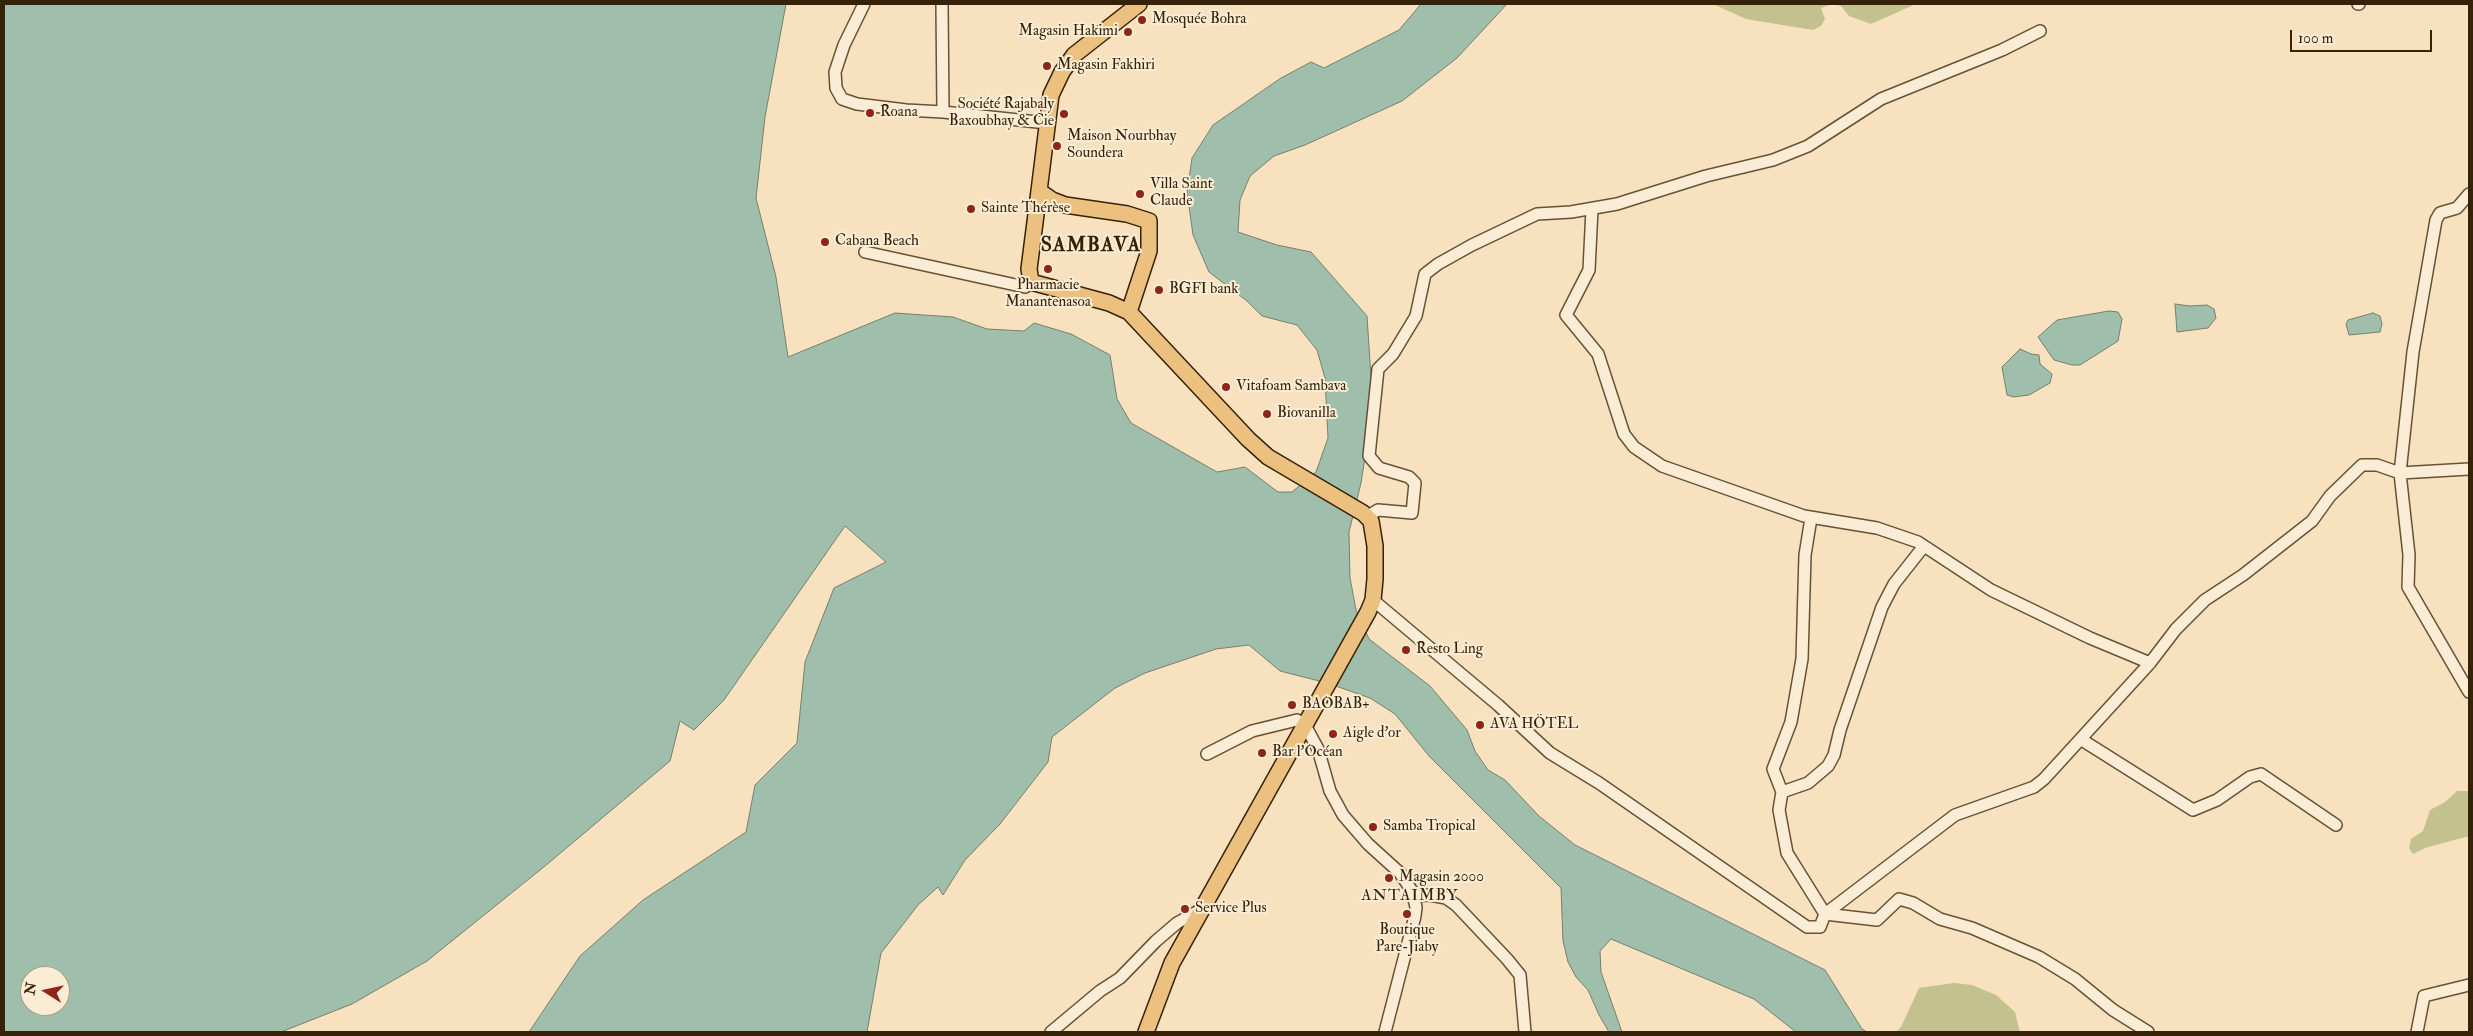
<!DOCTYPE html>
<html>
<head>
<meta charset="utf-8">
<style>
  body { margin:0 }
  #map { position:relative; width:2473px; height:1036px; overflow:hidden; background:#f8e1be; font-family:"IM FELL Double Pica",serif }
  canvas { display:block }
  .frame { position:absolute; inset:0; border:5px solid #362209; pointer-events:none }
  .north { position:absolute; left:20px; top:966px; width:50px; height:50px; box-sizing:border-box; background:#faecd5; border:1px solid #ac9b83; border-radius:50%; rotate:280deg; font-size:14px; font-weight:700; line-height:20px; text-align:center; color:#362209 }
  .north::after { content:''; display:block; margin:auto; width:18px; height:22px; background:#8f2418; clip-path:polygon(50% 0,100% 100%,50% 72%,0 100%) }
  .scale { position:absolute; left:2290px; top:30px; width:142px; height:22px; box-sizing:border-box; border:2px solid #362209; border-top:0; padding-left:6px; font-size:15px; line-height:18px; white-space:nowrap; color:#362209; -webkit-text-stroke:4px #faecd5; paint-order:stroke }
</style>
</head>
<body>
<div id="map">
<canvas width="2473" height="1036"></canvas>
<div class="frame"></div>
<div class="north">N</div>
<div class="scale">100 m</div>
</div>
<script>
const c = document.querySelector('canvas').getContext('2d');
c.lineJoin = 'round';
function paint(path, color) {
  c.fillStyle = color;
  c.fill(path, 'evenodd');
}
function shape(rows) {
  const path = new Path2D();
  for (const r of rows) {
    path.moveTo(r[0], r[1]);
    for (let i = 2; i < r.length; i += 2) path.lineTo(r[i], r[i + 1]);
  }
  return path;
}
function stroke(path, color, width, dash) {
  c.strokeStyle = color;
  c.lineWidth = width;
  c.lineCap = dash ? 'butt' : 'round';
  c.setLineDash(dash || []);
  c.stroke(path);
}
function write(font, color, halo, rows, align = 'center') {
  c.font = font + ' "IM FELL Double Pica",serif';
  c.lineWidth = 4;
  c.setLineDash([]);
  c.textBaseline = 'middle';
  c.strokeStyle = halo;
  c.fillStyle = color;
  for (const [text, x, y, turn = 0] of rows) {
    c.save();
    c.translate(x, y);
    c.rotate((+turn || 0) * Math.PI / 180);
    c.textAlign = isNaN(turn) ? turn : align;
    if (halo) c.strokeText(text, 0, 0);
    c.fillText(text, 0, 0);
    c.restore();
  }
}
const green = shape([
  [1713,4,1916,4,1871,24,1849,16,1841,6,1832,4,1821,8,1825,19,1821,26,1813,30,1746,19],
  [2457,791,2469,791,2469,836,2425,848,2413,854,2409,848,2411,839,2423,831,2430,810,2445,802],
  [1954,983,1972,985,1996,995,2015,1012,2020,1032,1896,1032,1901,1027,1919,988]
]);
const water = shape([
  [4,4,786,4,765,117,756,198,776,277,788,357,895,313,953,317,987,329,1024,331,1034,323,1071,334,1110,355,1117,399,1131,423,1217,472,1245,467,1278,492,1292,492,1316,472,1328,438,1325,378,1317,350,1297,325,1262,316,1247,301,1209,272,1193,235,1187,192,1192,158,1213,125,1281,78,1311,62,1324,68,1399,30,1421,4,1507,4,1457,58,1402,101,1305,145,1274,156,1250,176,1240,200,1238,232,1277,245,1311,252,1367,316,1373,407,1361,483,1349,532,1350,578,1356,610,1369,639,1430,686,1467,730,1475,751,1488,770,1505,780,1539,816,1575,845,1825,970,1862,1029,1867,1032,1796,1032,1754,999,1611,939,1600,951,1601,972,1622,1032,1609,1032,1599,1015,1588,990,1576,977,1568,962,1563,941,1561,888,1429,756,1395,714,1370,698,1327,683,1280,671,1249,645,1216,649,1145,673,1115,688,1052,737,1048,762,1000,824,965,860,943,895,938,887,918,905,881,953,867,1032,529,1032,580,956,643,900,746,832,755,785,797,743,805,662,834,588,886,562,845,526,724,700,694,730,680,721,670,761,545,866,427,961,352,1004,281,1032,4,1032,4,4],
  [30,976,60,976,60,1006,30,1006,30,976],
  [2175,304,2190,306,2207,305,2214,309,2216,318,2208,328,2177,332,2175,304],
  [2109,311,2118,312,2122,319,2118,341,2080,365,2072,365,2054,360,2038,337,2057,320,2109,311],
  [2373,313,2380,316,2382,324,2380,332,2349,335,2346,324,2348,320,2373,313],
  [2020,349,2031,354,2039,355,2040,364,2052,374,2050,383,2029,395,2014,397,2007,395,2002,367,2020,349]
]);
const minor = shape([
  [864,4,844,45,835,72,836,88,842,99,857,104,906,110,943,112,1047,123],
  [942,4,943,112],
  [2358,4,2359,4],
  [1592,209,1589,270,1566,315,1598,354,1624,434,1634,447,1662,466,1804,516,1877,528,1918,542,1991,590,2090,638,2150,663],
  [865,252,1025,287,1031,282],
  [2469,469,2400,473,2409,555,2408,587,2469,692],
  [1366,517,1378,510,1412,513,1415,483,1409,477,1379,468,1369,456,1378,369,1393,354,1416,316,1425,274,1438,264,1472,245,1537,214,1571,212,1617,204,1706,176,1773,160,1808,146,1881,99,2002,50,2040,31],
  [1811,518,1805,555,1802,659,1791,722,1773,769,1782,792,1808,783,1828,766,1834,755,1840,730,1882,607,1894,584,1924,546],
  [1373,600,1498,705,1550,753,1599,783,1807,927,1820,927,1825,914,1955,815,2034,787,2044,779,2150,663,2176,629,2205,600,2243,575,2312,521,2330,496,2362,465,2377,465,2400,473,2413,352,2436,220,2440,213,2457,208,2469,194],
  [2082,740,2193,810,2217,800,2250,777,2261,774,2336,825],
  [1207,754,1252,731,1297,720,1305,725,1318,749,1330,791,1343,815,1368,844,1400,873,1412,891,1416,907,1415,916,1385,1032],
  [1782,792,1779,810,1787,853,1825,914,1877,920,1899,899,1913,903,1940,919,1972,928,2039,957,2075,979,2113,1010,2148,1032],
  [1415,896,1430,895,1446,898,1456,905,1507,959,1520,975,1525,1032],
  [1051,1032,1100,991,1120,978,1156,941,1177,923,1202,909],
  [2417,1032,2424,996,2469,985]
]);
const major = shape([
  [1039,191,1051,95,1062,72,1074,55,1139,4],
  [1129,312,1149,251,1149,221,1127,214,1065,205,1052,200,1039,191,1029,269,1031,282,1109,303,1129,312,1248,439,1268,457,1363,513,1371,521,1375,546,1375,579,1373,600,1368,612,1172,963,1146,1032]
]);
const markers = [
  [1142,20,5,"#8f2418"],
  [1128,32,5,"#8f2418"],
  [1047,66,5,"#8f2418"],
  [870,113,5,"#8f2418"],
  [1064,114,5,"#8f2418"],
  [1057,146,5,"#8f2418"],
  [1140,194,5,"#8f2418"],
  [971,209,5,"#8f2418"],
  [825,242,5,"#8f2418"],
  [1048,269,5,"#8f2418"],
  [1159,290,5,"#8f2418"],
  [1226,387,5,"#8f2418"],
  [1267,414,5,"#8f2418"],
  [1406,650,5,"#8f2418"],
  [1292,705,5,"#8f2418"],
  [1480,725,5,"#8f2418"],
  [1333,734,5,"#8f2418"],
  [1262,753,5,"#8f2418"],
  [1373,827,5,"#8f2418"],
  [1389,878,5,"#8f2418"],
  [1185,909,5,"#8f2418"],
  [1407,914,5,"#8f2418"]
];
const poiNames = [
  ["Mosquée Bohra",1152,20],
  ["Magasin Hakimi",1118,32,"right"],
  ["Magasin Fakhiri",1057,66],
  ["Société Rajabaly",1054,105,"right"],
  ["Baxoubhay & Cie",1054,122,"right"],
  ["Roana",880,113],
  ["Maison Nourbhay",1067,137],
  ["Soundera",1067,154],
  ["Villa Saint",1150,185],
  ["Claude",1150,202],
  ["Sainte Thérèse",981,209],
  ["Cabana Beach",835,242],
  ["Pharmacie",1048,286,"center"],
  ["Manantenasoa",1048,303,"center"],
  ["BGFI bank",1169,290],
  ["Vitafoam Sambava",1236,387],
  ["Biovanilla",1277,414],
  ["Resto Ling",1416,650],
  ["BAOBAB+",1302,705],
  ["AVA HÖTEL",1490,725],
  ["Aigle d'or",1343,734],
  ["Bar l'Océan",1272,753],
  ["Samba Tropical",1383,827],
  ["Magasin 2000",1399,878],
  ["Service Plus",1195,909],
  ["Boutique",1407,931,"center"],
  ["Pare-Jiaby",1407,948,"center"]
];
const neighbourhoodNames = [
  ["ANTAIMBY",1410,897]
];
const districtNames = [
  ["SAMBAVA",1091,247]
];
paint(green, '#c3c18e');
paint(water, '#9fbeac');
stroke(water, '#75806b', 1);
stroke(minor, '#665236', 14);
stroke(major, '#362209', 18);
stroke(minor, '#faecd5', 11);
stroke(major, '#ecc07f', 15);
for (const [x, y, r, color] of markers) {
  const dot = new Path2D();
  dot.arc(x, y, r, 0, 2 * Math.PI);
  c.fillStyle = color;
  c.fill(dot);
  stroke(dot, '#faecd5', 2);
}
write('15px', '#362209', '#faecd5', poiNames, 'left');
c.letterSpacing = '1px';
write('16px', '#362209', '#faecd5', neighbourhoodNames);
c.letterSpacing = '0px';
c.letterSpacing = '1px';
write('bold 20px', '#362209', '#faecd5', districtNames);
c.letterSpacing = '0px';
</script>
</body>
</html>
